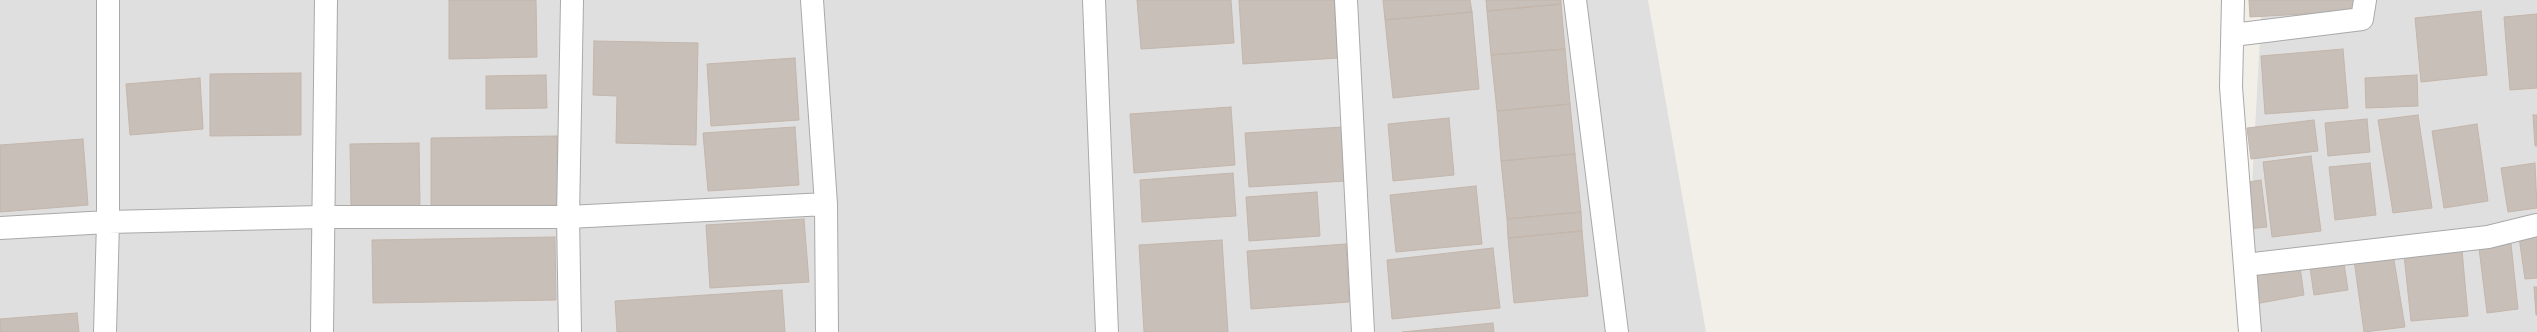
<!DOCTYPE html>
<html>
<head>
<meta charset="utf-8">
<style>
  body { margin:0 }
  canvas { display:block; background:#f2efe9 }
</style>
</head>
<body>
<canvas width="2537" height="332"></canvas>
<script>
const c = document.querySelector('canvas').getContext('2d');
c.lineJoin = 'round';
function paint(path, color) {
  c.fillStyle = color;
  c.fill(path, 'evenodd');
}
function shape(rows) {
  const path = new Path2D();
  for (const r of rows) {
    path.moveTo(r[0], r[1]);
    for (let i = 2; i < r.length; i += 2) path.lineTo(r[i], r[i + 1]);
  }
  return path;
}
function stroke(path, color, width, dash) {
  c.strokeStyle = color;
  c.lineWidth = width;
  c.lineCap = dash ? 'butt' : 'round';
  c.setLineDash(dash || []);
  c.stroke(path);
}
const residential = shape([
  [0,0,1648,0,1706,332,0,332],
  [2262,0,2537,0,2537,332,2244,332]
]);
const building = shape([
  [449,0,536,0,537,57,449,59,449,0],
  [1137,0,1231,0,1234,43,1141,49,1137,0],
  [1239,0,1334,0,1338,58,1243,64,1239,0],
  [1383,0,1470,0,1472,12,1385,20,1383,0],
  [1486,0,1561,0,1561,4,1487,11,1486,0],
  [2249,0,2358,0,2359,11,2250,17,2249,0],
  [1561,4,1565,49,1491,55,1487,11,1561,4],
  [2481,11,2487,75,2421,82,2415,18,2481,11],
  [1472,12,1479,89,1393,98,1385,20,1472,12],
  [2537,14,2537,88,2510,90,2504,17,2537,14],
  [594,41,698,43,696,145,616,143,617,96,593,95,594,41],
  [1565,49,1570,104,1497,111,1491,55,1565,49],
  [2343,49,2348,108,2265,114,2261,56,2343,49],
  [795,58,799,120,711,126,707,64,795,58],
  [301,73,301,135,210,136,210,74,301,73],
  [546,75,547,108,486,109,486,76,546,75],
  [2417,75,2418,106,2366,108,2365,78,2417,75],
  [200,78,203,129,130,135,126,84,200,78],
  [1570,104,1575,154,1501,161,1497,111,1570,104],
  [1231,107,1235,165,1134,173,1130,114,1231,107],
  [2418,115,2432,208,2393,213,2378,120,2418,115],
  [2533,115,2537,115,2537,146,2535,146,2533,115],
  [1449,118,1454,175,1393,181,1388,124,1449,118],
  [2367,119,2370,152,2328,156,2325,123,2367,119],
  [2314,120,2318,151,2251,159,2247,128,2314,120],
  [2477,124,2488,201,2444,208,2432,131,2477,124],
  [795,127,799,185,708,191,703,133,795,127],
  [1343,127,1346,181,1249,187,1245,133,1343,127],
  [557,136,558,205,431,207,431,138,557,136],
  [83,139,88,205,0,212,0,145,83,139],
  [419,143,420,207,351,207,350,144,419,143],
  [1575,154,1581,212,1507,219,1501,161,1575,154],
  [2311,156,2321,231,2272,237,2263,162,2311,156],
  [2370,163,2376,215,2335,220,2329,167,2370,163],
  [2535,163,2537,208,2508,212,2501,168,2535,163],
  [1233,173,1236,216,1142,222,1140,180,1233,173],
  [2261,180,2267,227,2247,229,2242,183,2261,180],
  [1476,186,1482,244,1396,252,1390,195,1476,186],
  [1317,192,1320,236,1249,241,1246,197,1317,192],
  [1581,212,1582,231,1508,238,1507,219,1581,212],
  [804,219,809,282,710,288,706,225,804,219],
  [1582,231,1588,296,1514,303,1508,238,1582,231],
  [2537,234,2537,278,2525,279,2519,237,2537,234],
  [555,237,556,300,373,303,372,240,555,237],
  [1222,240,1228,332,1144,332,1139,245,1222,240],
  [1346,244,1349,302,1251,309,1247,251,1346,244],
  [2511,244,2518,309,2487,313,2479,248,2511,244],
  [1493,248,1500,308,1392,319,1387,260,1493,248],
  [2462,250,2468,316,2411,321,2404,255,2462,250],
  [2393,254,2405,327,2364,332,2354,260,2393,254],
  [2343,256,2348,290,2314,295,2309,261,2343,256],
  [2300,267,2304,295,2255,304,2250,276,2300,267],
  [2534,287,2537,287,2537,315,2536,315,2534,287],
  [782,290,785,332,617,332,615,301,782,290],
  [77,313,79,332,0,332,0,319,77,313],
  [1493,323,1494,332,1402,332,1493,323]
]);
const street = shape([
  [812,0,826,204,827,332],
  [1094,0,1107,332],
  [1346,0,1363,332],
  [1575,0,1617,332],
  [2233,0,2231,87,2250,332],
  [2233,35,2362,19,2365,0],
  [0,228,108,222,321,217,568,217,826,204],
  [2245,265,2488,237,2537,225],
  [105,332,108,222,108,0],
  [322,332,326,0],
  [570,332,568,217,572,0]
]);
paint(residential, '#e0dfdf');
paint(building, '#c7bfb8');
stroke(building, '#c4b6ab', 1);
stroke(street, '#a9a9a9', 24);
stroke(street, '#fff', 22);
</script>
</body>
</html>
